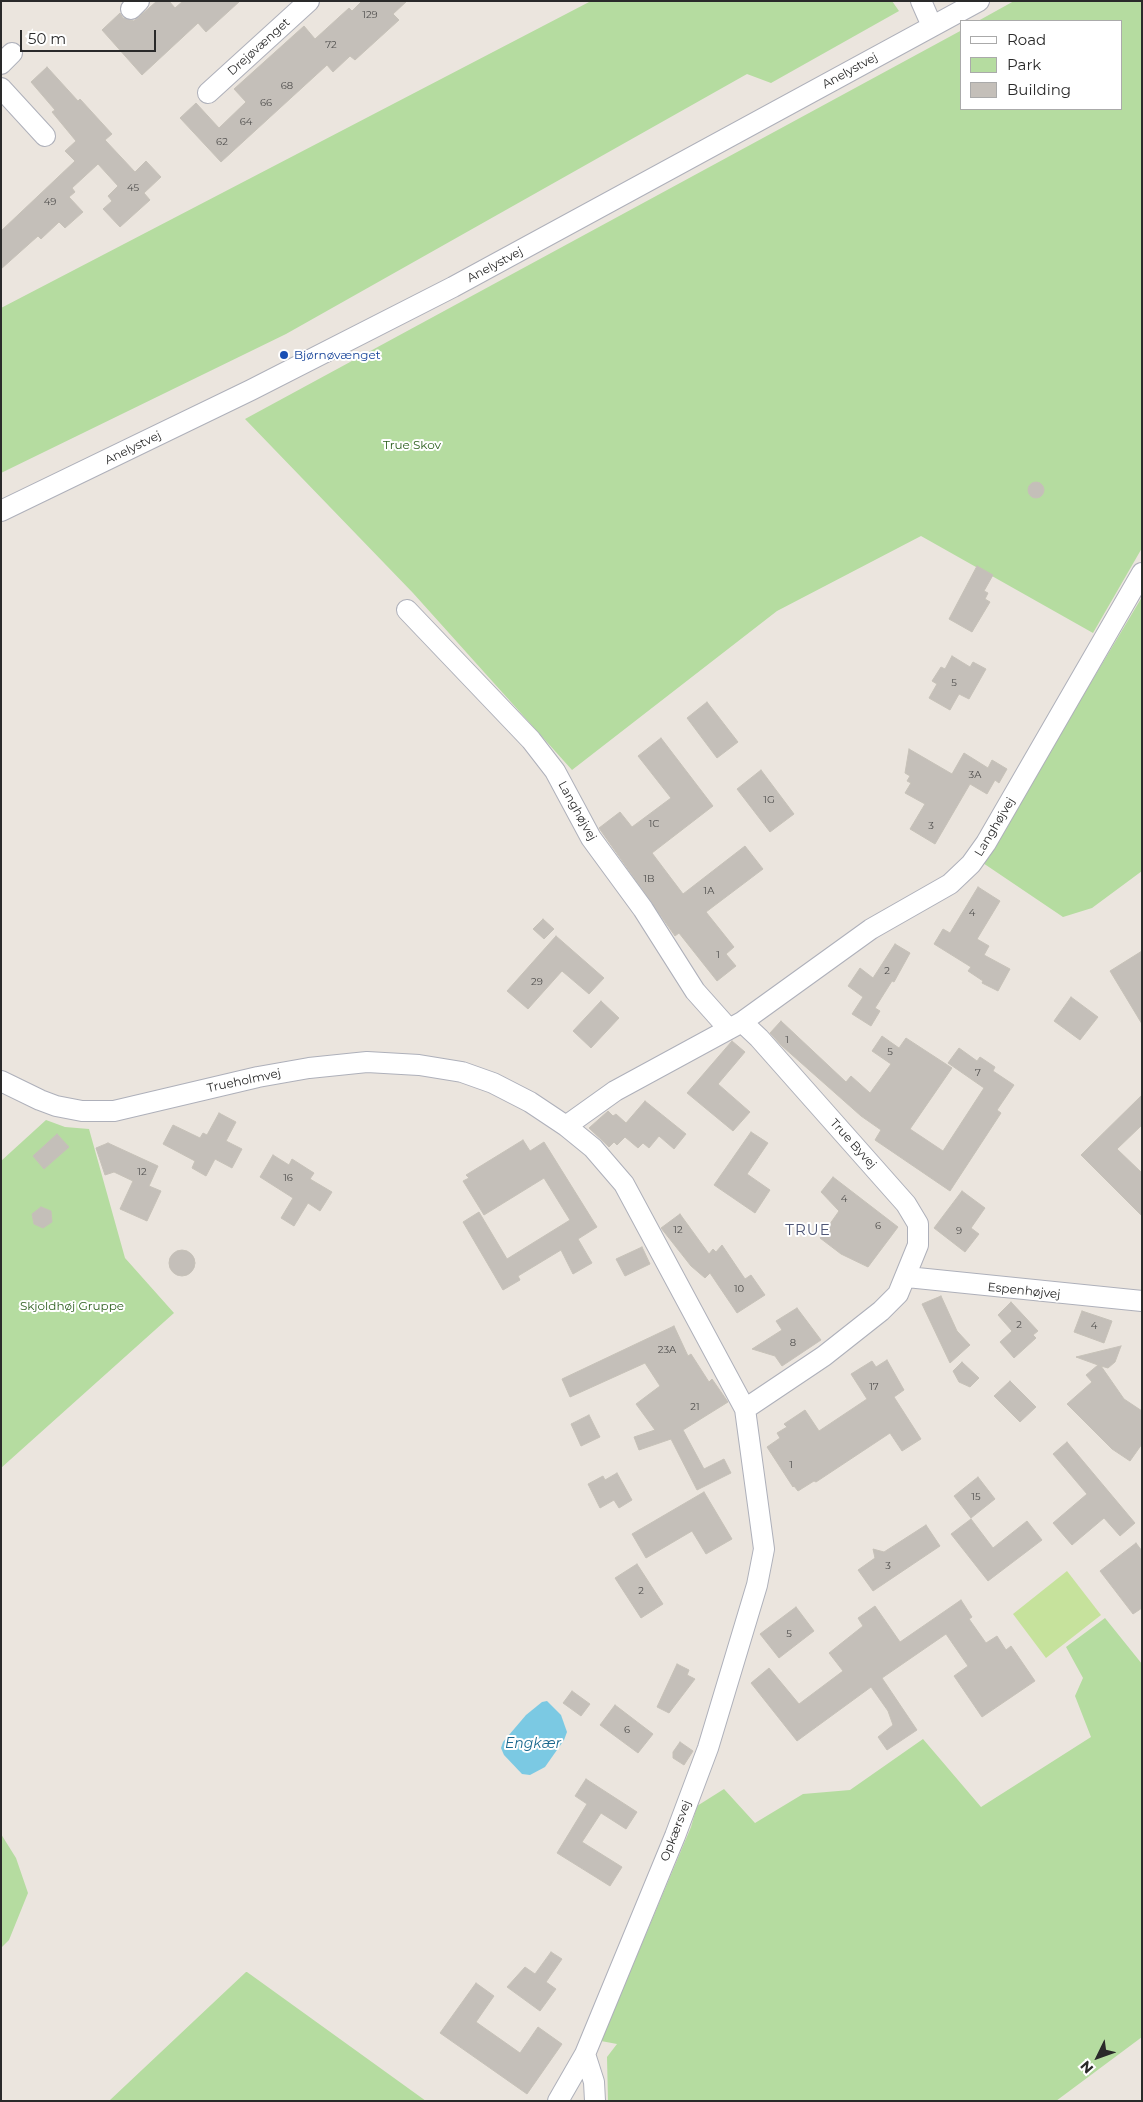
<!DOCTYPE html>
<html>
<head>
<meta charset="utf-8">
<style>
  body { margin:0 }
  #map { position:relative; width:1143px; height:2102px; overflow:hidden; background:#ebe5de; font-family:Montserrat,sans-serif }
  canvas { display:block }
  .frame { position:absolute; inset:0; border:2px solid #2a2a2a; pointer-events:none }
  .legend { position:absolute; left:960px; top:20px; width:162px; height:90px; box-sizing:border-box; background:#fff; border:1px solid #aaa; margin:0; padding:6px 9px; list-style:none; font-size:15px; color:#2a2a2a }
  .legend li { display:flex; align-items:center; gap:10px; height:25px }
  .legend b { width:25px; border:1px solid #aaa }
  .north { position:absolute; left:1073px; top:2032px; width:50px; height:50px; -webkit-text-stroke:4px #fff; paint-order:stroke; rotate:228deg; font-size:14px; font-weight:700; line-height:20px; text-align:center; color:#2a2a2a }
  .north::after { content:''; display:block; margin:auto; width:18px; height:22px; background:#2a2a2a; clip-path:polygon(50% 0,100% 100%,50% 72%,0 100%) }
  .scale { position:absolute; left:20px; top:30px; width:136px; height:22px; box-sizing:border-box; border:2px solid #2a2a2a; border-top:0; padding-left:6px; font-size:15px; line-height:18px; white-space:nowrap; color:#2a2a2a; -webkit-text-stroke:4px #fff; paint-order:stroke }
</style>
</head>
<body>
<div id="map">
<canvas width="1143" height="2102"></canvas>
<div class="frame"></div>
<ul class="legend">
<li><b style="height:6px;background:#fff"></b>Road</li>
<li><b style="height:14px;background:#b5dca0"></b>Park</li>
<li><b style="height:14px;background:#c4bfb9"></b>Building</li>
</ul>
<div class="north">N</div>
<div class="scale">50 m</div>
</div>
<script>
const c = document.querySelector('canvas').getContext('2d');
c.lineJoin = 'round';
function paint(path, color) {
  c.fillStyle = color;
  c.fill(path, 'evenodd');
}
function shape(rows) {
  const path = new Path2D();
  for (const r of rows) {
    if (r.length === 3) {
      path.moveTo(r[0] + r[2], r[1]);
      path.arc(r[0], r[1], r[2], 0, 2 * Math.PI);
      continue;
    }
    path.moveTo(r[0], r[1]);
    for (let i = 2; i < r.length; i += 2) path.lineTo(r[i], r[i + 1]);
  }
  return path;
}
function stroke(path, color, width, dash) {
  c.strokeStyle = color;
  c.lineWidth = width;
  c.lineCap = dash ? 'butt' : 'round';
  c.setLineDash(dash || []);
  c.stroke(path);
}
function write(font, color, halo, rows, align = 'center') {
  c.font = font + ' Montserrat,sans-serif';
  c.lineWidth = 4;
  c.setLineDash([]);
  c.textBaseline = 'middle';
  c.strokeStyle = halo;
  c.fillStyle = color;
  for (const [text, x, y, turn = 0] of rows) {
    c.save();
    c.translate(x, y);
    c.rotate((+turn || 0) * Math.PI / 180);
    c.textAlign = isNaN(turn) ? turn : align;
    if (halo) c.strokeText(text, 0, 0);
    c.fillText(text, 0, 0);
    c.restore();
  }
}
const green = shape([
  [591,1,892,1,899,11,771,83,747,74,286,334,1,473,1,308],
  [1014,1,1142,1,1142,548,1093,633,921,536,777,611,572,770,413,593,245,419,962,30,962,109,1122,109,1122,21,978,21],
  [1142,597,1142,871,1092,908,1063,917,983,863],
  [46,1120,65,1127,89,1129,125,1258,174,1313,1,1468,1,1161],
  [1105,1618,1142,1664,1142,2037,1056,2101,608,2101,607,2057,617,2044,601,2041,691,1827,697,1806,724,1789,755,1823,803,1794,850,1790,923,1739,981,1807,1091,1737,1075,1696,1083,1678,1066,1647],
  [1,1834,16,1858,28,1893,9,1940,1,1948],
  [246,1972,247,1972,426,2101,109,2101]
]);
const pitch = shape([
  [1067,1571,1101,1615,1046,1658,1013,1614]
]);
const water = shape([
  [547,1701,561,1715,567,1732,564,1740,545,1767,530,1775,522,1774,504,1755,501,1748,503,1742,526,1715,542,1702]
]);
const building = shape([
  [157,1,169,1,175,8,183,1,240,1,206,32,198,23,142,75,102,30,120,13,123,18,134,21,157,1],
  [362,1,407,1,393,14,399,20,355,60,350,56,333,72,327,65,221,162,180,118,196,103,219,128,246,102,234,89,304,26,315,39,349,8,352,11,362,1],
  [47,67,78,101,80,99,112,134,105,140,135,172,146,161,161,177,144,193,150,200,120,227,103,209,112,201,108,196,118,186,98,164,72,188,75,192,69,197,83,212,65,228,59,222,41,239,38,236,1,269,1,231,75,161,65,151,76,141,52,112,55,110,31,82,47,67],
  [1036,490,8],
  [977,566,993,575,984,591,988,593,985,599,990,602,972,632,949,619,977,566],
  [952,656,970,667,973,662,986,669,969,699,959,694,950,710,929,698,937,684,932,681,941,667,945,669,952,656],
  [707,702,738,742,717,758,687,718,707,702],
  [661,738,713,806,652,853,683,894,745,846,763,869,706,912,734,947,726,954,736,966,717,981,679,933,675,936,599,828,620,812,632,827,671,798,638,756,661,738],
  [909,749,952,774,964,753,988,768,992,760,1007,769,999,783,995,780,987,794,970,784,935,844,910,829,925,804,905,793,911,783,907,781,910,776,905,773,909,749],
  [761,770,794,814,770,832,737,789,761,770],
  [978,887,1000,901,977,939,989,946,984,955,1010,969,998,991,982,983,983,981,968,971,971,967,934,944,943,929,950,933,978,887],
  [543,919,554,929,544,939,533,929,543,919],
  [556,936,604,978,589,994,562,971,528,1009,507,991,556,936],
  [895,944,910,953,894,982,892,981,875,1008,880,1011,871,1026,852,1014,863,997,848,986,860,968,873,978,895,944],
  [1142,951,1142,1024,1110,971,1142,951],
  [1071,997,1098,1017,1080,1040,1054,1021,1071,997],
  [601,1001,619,1018,591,1048,573,1031,601,1001],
  [781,1021,846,1082,851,1076,870,1093,891,1064,872,1051,882,1036,899,1048,906,1038,952,1068,910,1129,943,1151,984,1088,948,1063,959,1048,977,1061,980,1057,995,1067,993,1071,1014,1085,997,1110,1001,1113,950,1191,875,1140,881,1130,861,1116,782,1046,770,1033,781,1021],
  [732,1041,745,1052,718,1084,750,1112,733,1131,687,1093,732,1041],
  [1142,1095,1142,1125,1117,1149,1142,1173,1142,1216,1081,1155,1142,1095],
  [645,1101,686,1134,674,1149,659,1136,649,1148,643,1143,638,1148,625,1137,617,1145,614,1142,609,1147,589,1128,608,1111,613,1116,616,1114,626,1123,645,1101],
  [219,1113,236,1122,226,1141,242,1149,232,1168,215,1159,206,1176,192,1168,195,1161,163,1144,173,1125,200,1138,203,1133,207,1135,219,1113],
  [751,1132,768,1143,747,1174,770,1190,755,1213,714,1185,751,1132],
  [57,1134,69,1147,44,1169,33,1156,57,1134],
  [523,1140,530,1151,544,1142,597,1227,578,1239,592,1263,573,1274,561,1250,518,1276,520,1280,503,1290,463,1222,479,1212,507,1259,570,1220,544,1178,484,1215,463,1181,469,1178,466,1175,523,1140],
  [108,1143,158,1166,149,1186,161,1191,147,1221,120,1209,133,1181,114,1172,105,1175,96,1148,108,1143],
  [273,1155,289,1165,292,1159,314,1173,310,1179,332,1192,320,1211,308,1203,294,1226,281,1218,293,1198,260,1177,273,1155],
  [833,1177,898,1227,868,1267,841,1254,820,1238,839,1211,821,1192,833,1177],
  [962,1191,985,1208,971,1228,979,1234,965,1252,934,1228,962,1191],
  [41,1207,51,1211,52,1222,43,1228,34,1224,32,1214,41,1207],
  [680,1214,709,1254,713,1249,716,1252,722,1245,745,1279,751,1275,765,1295,737,1313,710,1273,705,1278,691,1266,661,1228,680,1214],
  [642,1247,650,1264,625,1276,616,1259,642,1247],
  [182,1263,13],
  [941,1296,957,1331,970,1345,950,1363,922,1304,941,1296],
  [1011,1302,1038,1331,1033,1335,1036,1338,1014,1358,1000,1342,1012,1331,998,1315,1011,1302],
  [797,1308,821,1340,782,1366,775,1356,752,1349,782,1330,776,1321,797,1308],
  [1082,1311,1112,1321,1104,1343,1074,1332,1082,1311],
  [674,1326,688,1356,691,1354,709,1382,712,1379,728,1402,683,1430,704,1469,724,1459,731,1473,697,1490,671,1439,639,1450,634,1437,655,1430,636,1404,660,1386,645,1363,570,1397,562,1379,674,1326],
  [1121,1346,1115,1362,1108,1368,1101,1366,1124,1399,1142,1411,1142,1444,1130,1461,1112,1449,1067,1404,1092,1382,1086,1375,1098,1365,1076,1357,1121,1346],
  [887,1360,904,1390,894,1397,921,1439,902,1451,890,1433,816,1482,814,1481,798,1491,794,1486,793,1487,767,1447,780,1438,777,1433,787,1427,784,1424,805,1410,819,1431,867,1399,851,1374,872,1361,876,1367,887,1360],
  [962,1362,979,1378,970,1387,959,1382,953,1371,962,1362],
  [1010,1381,1036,1407,1020,1422,994,1396,1010,1381],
  [589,1415,600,1437,581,1446,571,1424,589,1415],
  [1067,1442,1135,1523,1120,1536,1104,1518,1072,1545,1053,1523,1087,1494,1053,1454,1067,1442],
  [617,1473,632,1500,619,1508,614,1500,600,1508,588,1484,603,1476,605,1480,617,1473],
  [978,1477,995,1499,971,1518,954,1496,978,1477],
  [704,1492,732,1539,706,1554,692,1531,646,1558,632,1534,704,1492],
  [971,1519,993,1548,1027,1521,1042,1540,988,1581,951,1534,971,1519],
  [926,1525,940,1546,873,1591,858,1570,875,1558,873,1549,884,1552,926,1525],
  [1136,1543,1142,1551,1142,1608,1133,1614,1100,1571,1136,1543],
  [637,1564,663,1604,641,1618,615,1578,637,1564],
  [961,1600,972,1617,969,1619,986,1643,997,1636,1006,1650,1011,1646,1035,1681,982,1717,954,1676,968,1666,946,1634,882,1678,917,1730,887,1750,878,1737,893,1725,888,1711,871,1687,797,1741,751,1683,769,1668,799,1704,843,1671,829,1653,863,1626,858,1618,875,1606,900,1642,961,1600],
  [796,1607,814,1631,779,1658,760,1634,796,1607],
  [677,1664,689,1670,687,1675,695,1679,669,1713,657,1707,677,1664],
  [572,1691,590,1704,581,1716,563,1703,572,1691],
  [615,1705,653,1734,638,1753,600,1725,615,1705],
  [680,1742,693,1751,684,1765,673,1758,673,1752,680,1742],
  [586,1779,637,1812,626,1829,601,1813,582,1842,622,1867,610,1886,557,1853,587,1804,575,1796,586,1779],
  [551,1952,562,1959,546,1982,556,1989,540,2011,507,1987,525,1967,535,1974,551,1952],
  [476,1983,494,1996,476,2022,520,2053,538,2027,562,2044,527,2094,440,2033,476,1983]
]);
const minor = shape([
  [921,1,932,26],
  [131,9,139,1],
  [1,64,12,53],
  [1,88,45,136],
  [208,93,309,1],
  [1,511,251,390,453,287,979,1],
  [407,610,531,740,555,771,591,838,643,909,695,991,728,1028],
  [742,1022,871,929,950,884,971,864,986,843,1142,573],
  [1,1081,40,1100,56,1106,82,1111,114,1111,258,1077,309,1068,367,1062,419,1065,462,1072,493,1083,530,1102,566,1126,593,1148,624,1184,745,1409,764,1549,757,1585,708,1748,675,1836,585,2054,558,2101],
  [566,1126,615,1091,742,1022,759,1038,906,1204,918,1224,918,1245,898,1294,881,1311,824,1356,745,1409],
  [907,1277,1142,1301],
  [585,2054,594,2082,595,2101]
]);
const markers = [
  [284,355,5,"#1a4fb4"]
];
const numberNames = [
  ["129",370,15],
  ["72",331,45],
  ["68",287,86],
  ["66",266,103],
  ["64",246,122],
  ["62",222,142],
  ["45",133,188],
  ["49",50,202],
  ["5",954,683],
  ["3A",975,775],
  ["1G",769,800],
  ["1C",654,824],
  ["3",931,826],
  ["1B",649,879],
  ["1A",709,891],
  ["4",972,913],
  ["1",718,955],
  ["2",887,971],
  ["29",537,982],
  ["1",787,1040],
  ["5",890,1052],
  ["7",978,1073],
  ["12",142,1172],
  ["16",288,1178],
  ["4",844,1199],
  ["6",878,1226],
  ["12",678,1230],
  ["9",959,1231],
  ["10",739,1289],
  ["2",1019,1325],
  ["4",1094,1326],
  ["8",793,1343],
  ["23A",667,1350],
  ["17",874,1387],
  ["21",695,1407],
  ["1",791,1465],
  ["15",976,1497],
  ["3",888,1566],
  ["2",641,1591],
  ["5",789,1634],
  ["6",627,1730]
];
const streetNames = [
  ["Drejøvænget",259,47,-42],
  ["Anelystvej",850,71,-29],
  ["Anelystvej",495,265,-28],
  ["Anelystvej",133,448,-26],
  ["Langhøjvej",577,811,61],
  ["Langhøjvej",995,827,-59],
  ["Trueholmvej",244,1081,-12],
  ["True Byvej",853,1144,48],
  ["Espenhøjvej",1024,1291,6],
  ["Opkærsvej",676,1831,-69]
];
const transitNames = [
  ["Bjørnøvænget",294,355]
];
const parkNames = [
  ["True Skov",412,445],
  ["Skjoldhøj Gruppe",72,1306]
];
const waterNames = [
  ["Engkær",533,1744]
];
const quarterNames = [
  ["TRUE",808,1231]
];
paint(green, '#b5dca0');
paint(pitch, '#c6e29c');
paint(water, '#7bc9e3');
paint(building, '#c4bfb9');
stroke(building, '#c6c1b8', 1);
stroke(minor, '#aeb0ba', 22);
stroke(minor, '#fff', 20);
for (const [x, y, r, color] of markers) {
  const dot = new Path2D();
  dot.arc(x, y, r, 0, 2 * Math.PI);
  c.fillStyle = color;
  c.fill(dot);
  stroke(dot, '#fff', 2);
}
write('10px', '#504f4e', null, numberNames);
write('12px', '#2a2a2a', '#fff', streetNames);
write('12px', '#164399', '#fff', transitNames, 'left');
write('12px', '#2f6121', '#fff', parkNames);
write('italic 14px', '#1a688e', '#fff', waterNames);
c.letterSpacing = '1px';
write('15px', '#4f5777', '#fff', quarterNames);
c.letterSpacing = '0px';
</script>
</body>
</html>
